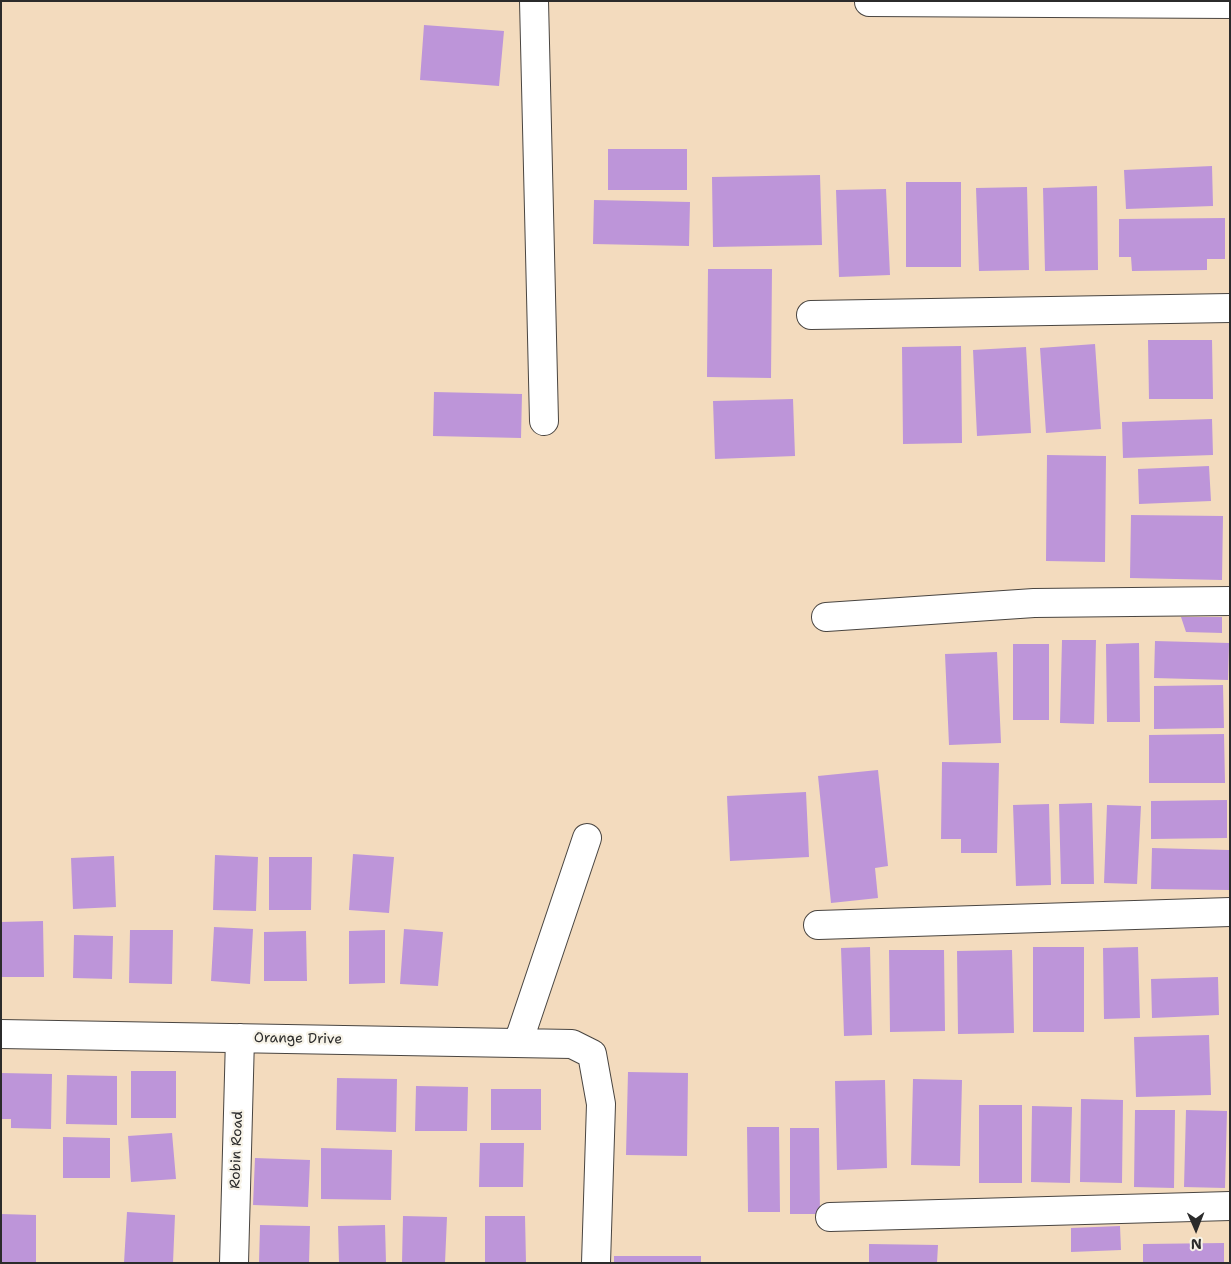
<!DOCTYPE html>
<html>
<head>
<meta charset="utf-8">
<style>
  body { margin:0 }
  #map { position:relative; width:1231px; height:1264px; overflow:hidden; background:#f3dbbe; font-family:"Shantell Sans",sans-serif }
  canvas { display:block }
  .frame { position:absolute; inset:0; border:2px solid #2b2b2b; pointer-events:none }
  .north { position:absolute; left:1171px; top:1204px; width:50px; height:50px; -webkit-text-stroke:4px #f7f3e8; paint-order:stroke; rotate:179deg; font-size:14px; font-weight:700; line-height:20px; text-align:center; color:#2b2b2b }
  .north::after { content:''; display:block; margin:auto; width:18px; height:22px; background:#2b2b2b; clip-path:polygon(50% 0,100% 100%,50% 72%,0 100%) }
</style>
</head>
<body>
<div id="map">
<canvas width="1231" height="1264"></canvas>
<div class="frame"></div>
<div class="north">N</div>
</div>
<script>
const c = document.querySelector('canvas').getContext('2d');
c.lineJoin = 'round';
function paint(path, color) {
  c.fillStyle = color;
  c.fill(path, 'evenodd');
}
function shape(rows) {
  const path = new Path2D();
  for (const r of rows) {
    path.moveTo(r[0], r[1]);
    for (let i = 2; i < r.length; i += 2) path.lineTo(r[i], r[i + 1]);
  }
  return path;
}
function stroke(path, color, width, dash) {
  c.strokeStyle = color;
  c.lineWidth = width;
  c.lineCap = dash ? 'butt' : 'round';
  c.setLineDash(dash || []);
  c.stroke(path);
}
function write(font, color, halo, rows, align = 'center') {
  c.font = font + ' "Shantell Sans",sans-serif';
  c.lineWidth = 4.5;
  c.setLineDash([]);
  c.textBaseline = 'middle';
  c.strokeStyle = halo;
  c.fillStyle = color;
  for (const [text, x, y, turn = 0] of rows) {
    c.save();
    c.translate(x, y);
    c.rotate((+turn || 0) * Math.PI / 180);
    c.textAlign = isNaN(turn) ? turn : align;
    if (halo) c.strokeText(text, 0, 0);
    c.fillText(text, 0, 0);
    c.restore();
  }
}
const building = shape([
  [424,25,504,31,499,86,420,80],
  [608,149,687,149,687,190,608,190],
  [1212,166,1213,206,1126,209,1124,170],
  [820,175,822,245,713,247,712,177],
  [906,182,961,182,961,267,906,267],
  [1097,186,1098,270,1045,271,1043,188],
  [1027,187,1029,270,979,271,976,188],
  [886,189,890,275,839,277,836,190],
  [594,200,690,202,689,246,593,244],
  [1225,218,1225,259,1207,259,1207,270,1132,271,1131,257,1119,257,1119,219],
  [708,269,772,269,771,378,707,377],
  [1148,340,1212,340,1213,399,1149,399],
  [1095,344,1101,429,1046,433,1040,348],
  [961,346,962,443,903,444,902,347],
  [1026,347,1031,433,977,436,973,350],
  [434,392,522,394,521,438,433,436],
  [793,399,795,456,715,459,713,401],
  [1212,419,1213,455,1123,458,1122,422],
  [1047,455,1106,456,1105,562,1046,561],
  [1209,466,1211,501,1139,504,1138,469],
  [1131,515,1223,516,1222,580,1130,578],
  [1181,617,1222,617,1222,633,1186,632],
  [1062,640,1096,640,1094,724,1060,723],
  [1155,641,1229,643,1228,680,1154,678],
  [1139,643,1140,722,1107,722,1106,644],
  [1013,644,1049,644,1049,720,1013,720],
  [997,652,1001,743,949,745,945,654],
  [1223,685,1224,728,1154,729,1154,686],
  [1224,734,1225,783,1149,783,1149,735],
  [942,762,999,763,997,853,961,853,961,839,941,839],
  [878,770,888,866,875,868,878,898,831,903,818,776],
  [806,792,809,857,730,861,727,796],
  [1227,800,1227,838,1151,839,1151,801],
  [1092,803,1094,884,1061,884,1059,804],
  [1049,804,1051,885,1016,886,1013,805],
  [1107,805,1141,806,1137,884,1104,883],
  [1152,848,1229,850,1229,890,1151,889],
  [353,854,394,857,389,913,349,910],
  [215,855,258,857,256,911,213,910],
  [114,856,116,907,73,909,71,858],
  [269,857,312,857,311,910,269,910],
  [43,921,44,977,1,977,1,922],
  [214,927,253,929,250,984,211,981],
  [404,929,443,932,438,986,400,984],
  [130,930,173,930,172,984,129,983],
  [385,930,385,983,349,984,349,931],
  [306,931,307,981,264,981,264,932],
  [74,935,113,936,112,979,73,978],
  [870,947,872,1035,844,1036,841,948],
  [1033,947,1084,947,1084,1032,1033,1032],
  [1138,947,1140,1018,1104,1019,1103,948],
  [889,950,944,950,945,1031,890,1032],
  [1012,950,1014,1033,958,1034,957,951],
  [1218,977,1219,1015,1152,1018,1151,979],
  [1209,1035,1211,1095,1136,1097,1134,1037],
  [131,1071,176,1071,176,1118,131,1118],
  [628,1072,688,1073,687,1156,626,1155],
  [1,1073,52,1074,51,1129,11,1128,11,1119,1,1119],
  [67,1075,117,1076,117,1125,66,1124],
  [337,1078,397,1079,396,1132,336,1130],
  [913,1079,962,1080,960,1166,911,1165],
  [885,1080,887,1168,837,1170,835,1081],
  [416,1086,468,1087,467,1131,415,1131],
  [491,1089,541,1089,541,1130,491,1130],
  [1081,1099,1123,1100,1122,1183,1080,1182],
  [979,1105,1022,1105,1022,1183,979,1183],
  [1032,1106,1072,1107,1070,1183,1031,1182],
  [1135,1110,1175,1110,1174,1188,1134,1187],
  [1186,1110,1227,1111,1225,1188,1184,1187],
  [747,1127,779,1127,780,1212,748,1212],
  [790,1128,819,1128,820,1214,790,1214],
  [172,1133,176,1179,131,1182,128,1136],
  [63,1137,110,1138,110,1178,63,1178],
  [480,1143,524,1143,523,1187,479,1187],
  [321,1148,392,1150,391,1200,321,1199],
  [255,1158,310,1160,308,1207,253,1205],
  [127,1212,175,1215,173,1263,124,1263],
  [1,1214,36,1215,36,1263,1,1263],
  [403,1216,447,1217,445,1263,402,1263],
  [485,1216,525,1216,526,1263,485,1263],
  [260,1225,310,1226,309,1263,259,1263],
  [385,1225,386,1263,339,1263,338,1226],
  [1120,1226,1121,1250,1071,1252,1071,1228],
  [1224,1243,1224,1263,1143,1263,1143,1244],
  [869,1244,938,1245,937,1263,869,1263],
  [614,1256,701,1256,701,1263,614,1263]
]);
const minor = shape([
  [534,1,544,421],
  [869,2,1230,4],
  [811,315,1230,308],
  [826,617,1034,603,1230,601],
  [818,925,1230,912],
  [1,1034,572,1044,592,1054,601,1104,596,1263],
  [518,1043,587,838],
  [830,1217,1230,1206],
  [234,1263,240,1038]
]);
const streetNames = [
  ["Orange Drive",298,1039,1],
  ["Robin Road",237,1150,-88]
];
paint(building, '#bd95d9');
stroke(minor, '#494541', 30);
stroke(minor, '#fff', 28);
write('14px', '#2b2b2b', '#f7f3e8', streetNames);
</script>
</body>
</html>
